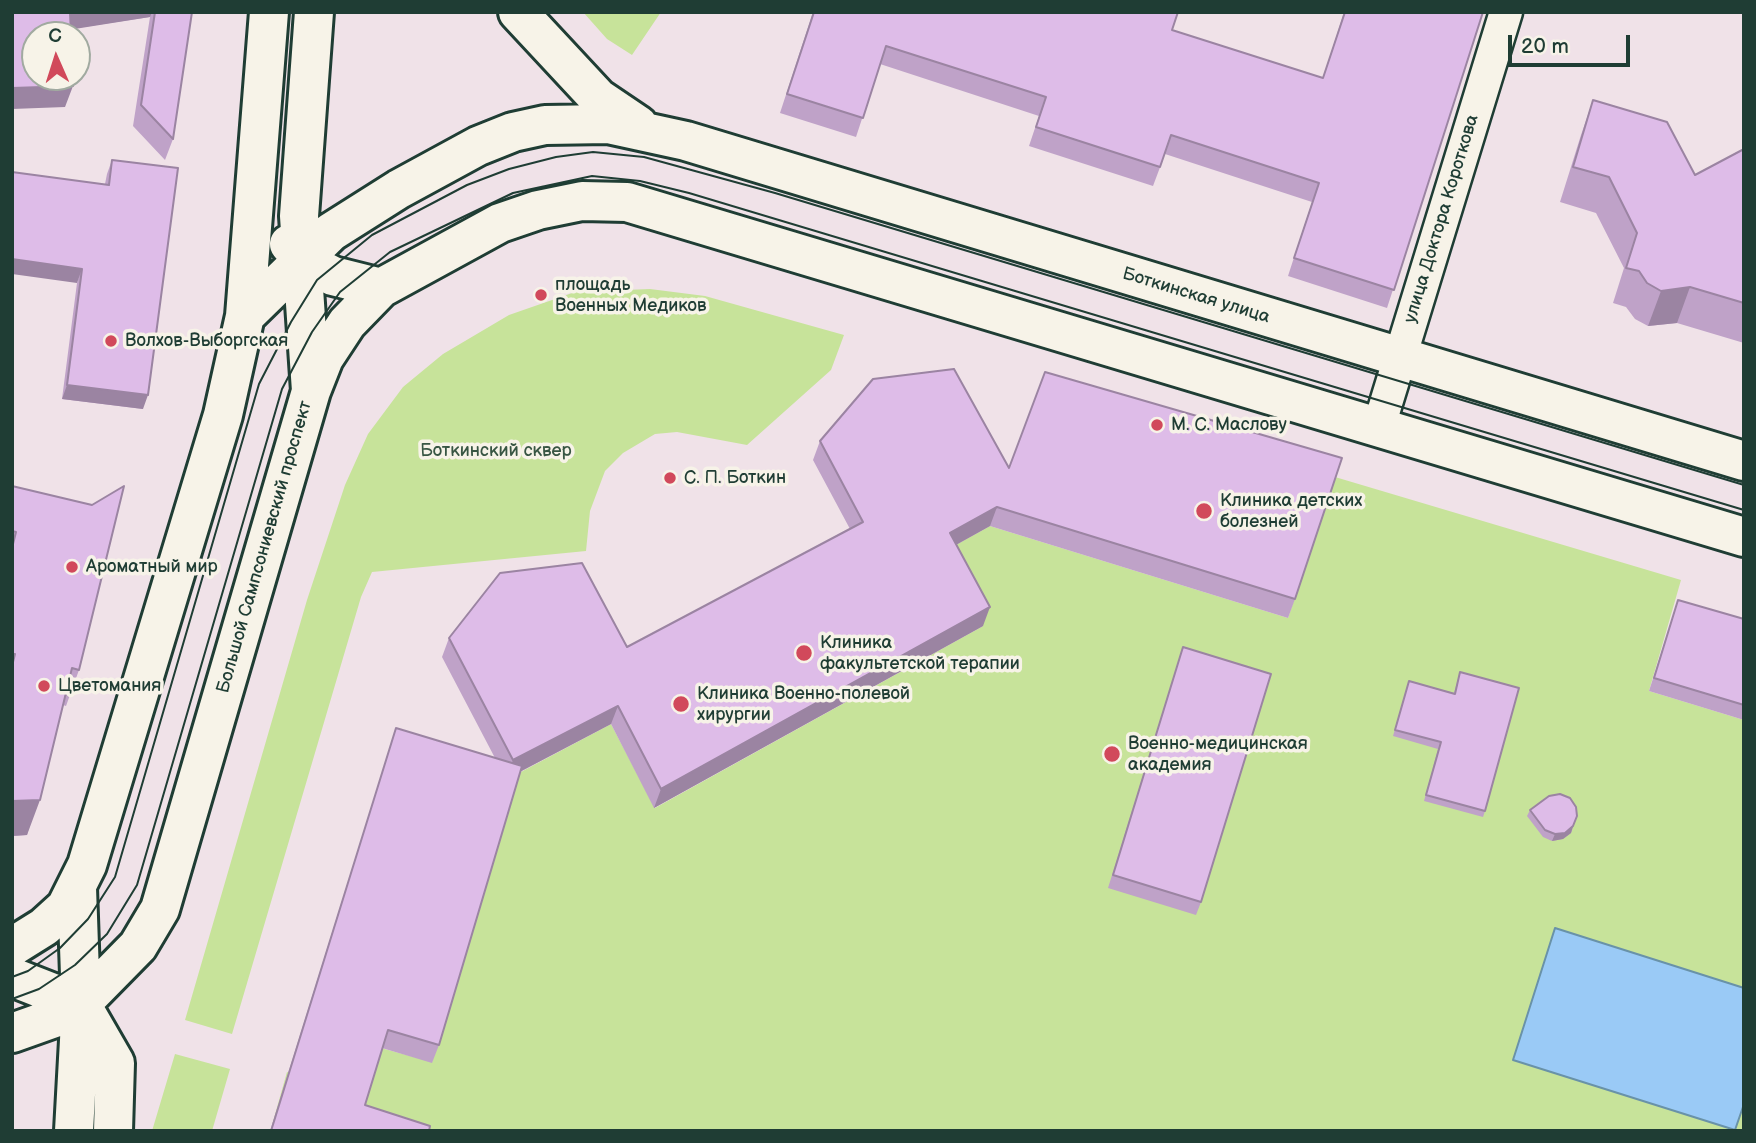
<!DOCTYPE html>
<html>
<head>
<meta charset="utf-8">
<style>
  body { margin:0 }
  #map { position:relative; width:1756px; height:1143px; overflow:hidden; background:#f0e2e8; font-family:"Balsamiq Sans",sans-serif }
  canvas { display:block }
  .frame { position:absolute; inset:0; border:14px solid #1f3d34; pointer-events:none }
  .north { position:absolute; left:21px; top:21px; width:70px; height:70px; box-sizing:border-box; background:#f7f3e8; border:2px solid #a1aaa0; border-radius:50%; rotate:357deg; font-size:19px; font-weight:700; line-height:28px; text-align:center; color:#1f3d34 }
  .north::after { content:''; display:block; margin:auto; width:24px; height:32px; background:#d1495b; clip-path:polygon(50% 0,100% 100%,50% 72%,0 100%) }
  .scale { position:absolute; left:1508px; top:35px; width:122px; height:32px; box-sizing:border-box; border:4px solid #1f3d34; border-top:0; padding-left:9px; font-size:21px; line-height:24px; white-space:nowrap; color:#1f3d34; -webkit-text-stroke:5px #f7f3e8; paint-order:stroke }
</style>
</head>
<body>
<div id="map">
<canvas width="1756" height="1143"></canvas>
<div class="frame"></div>
<div class="north">С</div>
<div class="scale">20 m</div>
</div>
<script>
const c = document.querySelector('canvas').getContext('2d');
c.lineJoin = 'round';
function paint(path, color) {
  c.fillStyle = color;
  c.fill(path, 'evenodd');
}
function shape(rows) {
  const path = new Path2D();
  for (const r of rows) {
    path.moveTo(r[0], r[1]);
    for (let i = 2; i < r.length; i += 2) path.lineTo(r[i], r[i + 1]);
  }
  return path;
}
function stroke(path, color, width, dash) {
  c.strokeStyle = color;
  c.lineWidth = width;
  c.lineCap = dash ? 'butt' : 'round';
  c.setLineDash(dash || []);
  c.stroke(path);
}
function write(font, color, halo, rows, align = 'center') {
  c.font = font + ' "Balsamiq Sans",sans-serif';
  c.lineWidth = 7;
  c.setLineDash([]);
  c.textBaseline = 'middle';
  c.strokeStyle = halo;
  c.fillStyle = color;
  for (const [text, x, y, turn = 0] of rows) {
    c.save();
    c.translate(x, y);
    c.rotate((+turn || 0) * Math.PI / 180);
    c.textAlign = isNaN(turn) ? turn : align;
    if (halo) c.strokeText(text, 0, 0);
    c.fillText(text, 0, 0);
    c.restore();
  }
}
const green = shape([
  [583,12,661,12,632,55,607,39],
  [650,289,705,296,844,335,831,370,747,445,677,432,655,434,623,453,605,471,590,511,586,551,372,572,361,597,232,1034,185,1020,307,600,345,485,368,434,403,387,443,354,509,315,575,292],
  [1335,477,1681,580,1649,691,1744,720,1744,1131,385,1131,272,1125,287,1072,366,1098,381,1048,432,1062,519,773,611,724,655,808,983,626,901,575,990,526,1288,618],
  [175,1054,230,1069,212,1131,152,1131]
]);
const water = shape([
  [1555,928,1744,988,1744,1104,1735,1130,1513,1060,1555,928]
]);
const street = shape([
  [1379,426,1506,12]
]);
const secondary = shape([
  [518,12,598,98,638,125],
  [289,244,302,260,333,276,381,288],
  [245,316,331,232,399,189,478,146,513,132,545,125,608,124,686,141,1744,461],
  [311,391,324,358,347,323,381,288,500,223,538,210,582,201,627,202,1744,537],
  [12,947,44,927,66,907,87,865,223,415,245,316,269,12],
  [12,977,81,1004],
  [81,1004,115,1063,113,1131],
  [12,1033,57,1017,81,1004,138,946,160,909,311,391,299,216,314,12],
  [74,1131,81,1004,77,888]
]);
const tram = shape([
  [12,977,28,971,60,948,88,919,115,877,259,384,291,322,317,280,372,235,467,185,509,169,556,157,593,152,644,157,775,193,1744,485],
  [12,999,39,989,75,965,107,934,137,885,282,389,312,332,340,292,390,252,513,193,592,176,640,181,689,193,1744,510]
]);
const wall = shape([
  [12,12,192,12,173,139,165,160,133,126,150,17,70,29,65,107],
  [813,12,1178,12,1172,30,1323,78,1344,12,1483,12,1387,308,1288,276,1312,202,1165,154,1153,186,1029,146,1039,116,880,64,856,137,780,113],
  [1593,100,1695,175,1744,149,1744,343,1677,323,1648,326,1635,319,1626,307,1613,303,1624,268,1596,213,1560,202,1581,135],
  [112,160,143,409,62,399,77,283,105,184,107,174],
  [820,441,1009,468,1295,599,1288,618,990,526,956,545,983,626,654,808,611,724,520,772,439,1045,432,1063,382,1048,365,1105,429,1131,270,1131,396,728,495,758,442,657,449,638,627,647,850,529,813,460],
  [12,486,79,670,66,706,63,705,27,835,12,836],
  [1678,600,1744,619,1744,720,1649,691],
  [1183,647,1201,902,1196,915,1108,888],
  [1460,672,1485,811,1483,817,1424,801,1438,749,1393,736,1409,681,1454,693],
  [1530,810,1577,816,1571,833,1563,839,1552,841,1543,837,1527,816]
]);
const shadedWall = shape([
  [68,12,152,12,150,17,62,31],
  [73,86,65,107,12,109,12,88],
  [12,259,82,269,77,283,12,274],
  [1690,287,1677,323,1648,326,1661,291],
  [67,385,148,395,143,409,62,399],
  [997,507,990,526,943,552,950,533],
  [990,607,983,626,654,808,661,789],
  [618,706,611,724,506,779,513,760],
  [40,800,27,835,12,836,12,801],
  [1573,826,1571,833,1563,839,1552,841,1555,834]
]);
const building = shape([
  [12,12,70,12,71,35,35,35,35,77,73,77,73,86,12,88,12,12],
  [155,12,192,12,173,139,141,105,155,12],
  [814,12,1178,12,1172,30,1323,78,1345,12,1483,12,1394,290,1294,258,1319,183,1171,135,1160,167,1036,127,1046,97,886,46,863,118,787,94,814,12],
  [1593,100,1667,122,1695,175,1744,149,1744,303,1690,287,1661,291,1647,283,1639,271,1626,268,1637,233,1609,177,1573,167,1593,100],
  [112,160,178,168,148,395,67,385,82,269,12,259,12,172,109,185,112,160],
  [954,369,1009,468,1045,372,1342,458,1295,599,997,507,950,533,990,607,661,789,618,706,513,760,449,638,500,573,582,563,627,647,863,522,820,441,873,379,954,369],
  [12,486,92,505,124,486,79,670,72,668,40,800,12,801,12,666,15,654,12,654,12,548,16,532,12,531,12,486],
  [1678,600,1744,619,1744,705,1654,678,1678,600],
  [1183,647,1271,674,1201,902,1113,875,1183,647],
  [1460,672,1519,688,1485,811,1426,795,1441,742,1395,730,1409,681,1455,694,1460,672],
  [396,728,522,766,439,1045,388,1030,365,1105,430,1126,429,1131,271,1131,396,728],
  [1560,794,1570,798,1576,807,1577,816,1573,826,1565,833,1555,834,1545,830,1530,810,1549,796,1560,794]
]);
const markers = [
  [541,295,7,"#d1495b"],
  [111,341,7,"#d1495b"],
  [1157,425,7,"#d1495b"],
  [670,478,7,"#d1495b"],
  [1204,511,9,"#d1495b"],
  [72,567,7,"#d1495b"],
  [804,653,9,"#d1495b"],
  [44,686,7,"#d1495b"],
  [681,704,9,"#d1495b"],
  [1112,754,9,"#d1495b"]
];
const streetNames = [
  ["улица Доктора Короткова",1442,219,-73],
  ["Боткинская улица",1196,296,17],
  ["Большой Сампсониевский проспект",265,547,-74]
];
const poiNames = [
  ["площадь",555,285],
  ["Военных Медиков",555,306],
  ["Волхов-Выборгская",125,341],
  ["М. С. Маслову",1171,425],
  ["С. П. Боткин",684,478],
  ["Клиника детских",1220,501],
  ["болезней",1220,522],
  ["Ароматный мир",86,567],
  ["Клиника",820,643],
  ["факультетской терапии",820,664],
  ["Цветомания",58,686],
  ["Клиника Военно-полевой",697,694],
  ["хирургии",697,715],
  ["Военно-медицинская",1128,744],
  ["академия",1128,765]
];
const parkNames = [
  ["Боткинский сквер",496,451]
];
paint(green, '#c7e39a');
paint(water, '#9acaf6');
stroke(water, '#6992a8', 2);
stroke(street, '#1f3d34', 37);
stroke(secondary, '#1f3d34', 44);
stroke(street, '#f7f3e8', 32);
stroke(secondary, '#f7f3e8', 38);
stroke(tram, '#1f3d34', 2);
paint(wall, '#bfa2c8');
paint(shadedWall, '#9b84a2');
paint(building, '#debce8');
stroke(building, '#9b84a2', 2);
for (const [x, y, r, color] of markers) {
  const dot = new Path2D();
  dot.arc(x, y, r, 0, 2 * Math.PI);
  c.fillStyle = color;
  c.fill(dot);
  stroke(dot, '#f7f3e8', 2.5);
}
write('18px', '#1f3d34', '#f7f3e8', streetNames);
write('18px', '#1f3d34', '#f7f3e8', poiNames, 'left');
write('18px', '#385643', '#f7f3e8', parkNames);
</script>
</body>
</html>
